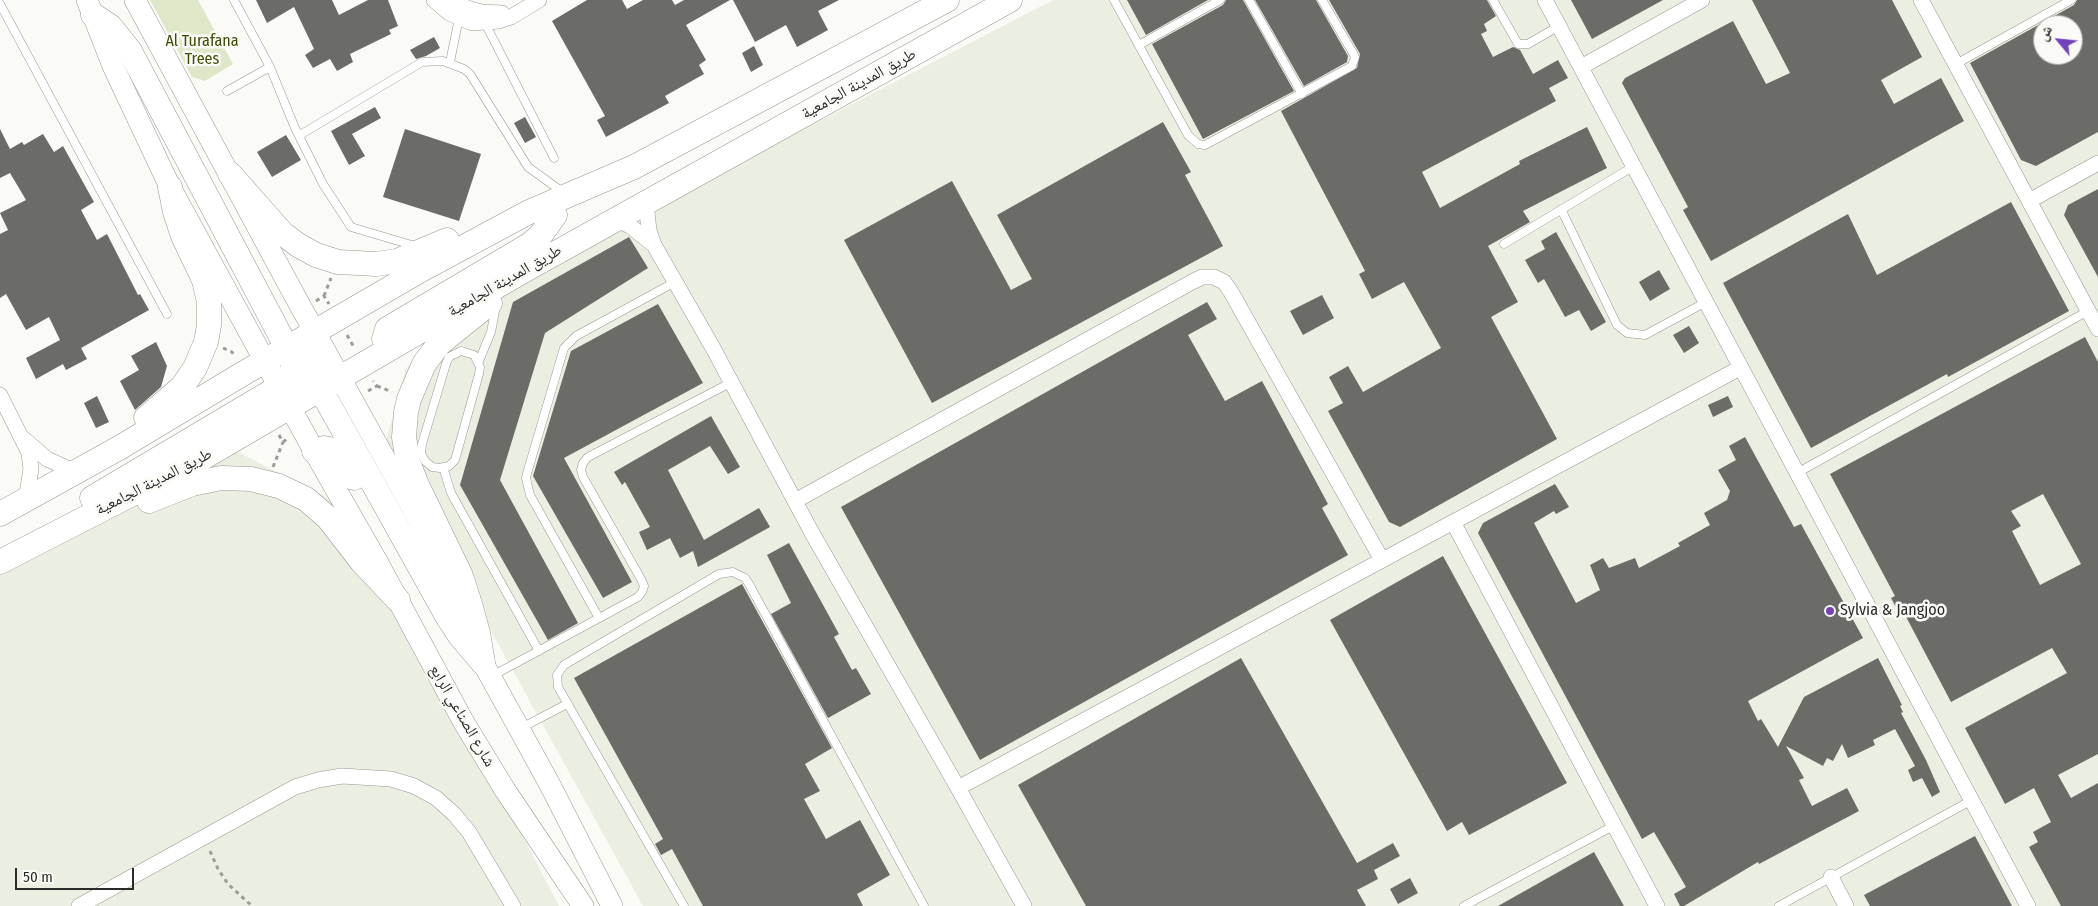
<!DOCTYPE html>
<html>
<head>
<meta charset="utf-8">
<style>
  body { margin:0 }
  #map { position:relative; width:2098px; height:906px; overflow:hidden; background:#fafbf6; font-family:"Fira Sans Condensed","Noto Naskh Arabic",sans-serif }
  canvas { display:block }
  .north { position:absolute; left:2033px; top:15px; width:50px; height:50px; box-sizing:border-box; background:#fafbf6; border:1px solid #a7a8a4; border-radius:50%; rotate:298deg; font-size:14px; font-weight:700; line-height:20px; text-align:center; color:#2b2c2a }
  .north::after { content:''; display:block; margin:auto; width:18px; height:22px; background:#7542b9; clip-path:polygon(50% 0,100% 100%,50% 72%,0 100%) }
  .scale { position:absolute; left:15px; top:868px; width:119px; height:22px; box-sizing:border-box; border:2px solid #2b2c2a; border-top:0; padding-left:6px; font-size:15px; line-height:18px; white-space:nowrap; color:#2b2c2a; -webkit-text-stroke:4px #fafbf6; paint-order:stroke }
</style>
</head>
<body>
<div id="map">
<canvas width="2098" height="906"></canvas>
<div class="north">ش</div>
<div class="scale">50 m</div>
</div>
<script>
const c = document.querySelector('canvas').getContext('2d');
c.lineJoin = 'round';
function paint(path, color) {
  c.fillStyle = color;
  c.fill(path, 'evenodd');
}
function shape(rows) {
  const path = new Path2D();
  for (const r of rows) {
    path.moveTo(r[0], r[1]);
    for (let i = 2; i < r.length; i += 2) path.lineTo(r[i], r[i + 1]);
  }
  return path;
}
function stroke(path, color, width, dash) {
  c.strokeStyle = color;
  c.lineWidth = width;
  c.lineCap = dash ? 'butt' : 'round';
  c.setLineDash(dash || []);
  c.stroke(path);
}
function write(font, color, halo, rows, align = 'center') {
  c.font = font + ' "Fira Sans Condensed","Noto Naskh Arabic",sans-serif';
  c.lineWidth = 5;
  c.setLineDash([]);
  c.textBaseline = 'middle';
  c.strokeStyle = halo;
  c.fillStyle = color;
  for (const [text, x, y, turn = 0] of rows) {
    c.save();
    c.translate(x, y);
    c.rotate((+turn || 0) * Math.PI / 180);
    c.textAlign = isNaN(turn) ? turn : align;
    if (halo) c.strokeText(text, 0, 0);
    c.fillText(text, 0, 0);
    c.restore();
  }
}
const built = shape([
  [1053,0,2098,0,2098,906,643,906,386,441,405,370,453,311],
  [2043,25,2073,25,2073,55,2043,55],
  [220,443,355,512,559,906,0,906,0,565]
]);
const green = shape([
  [150,0,198,0,233,64,205,81,192,77]
]);
const building = shape([
  [256,0,332,0,339,15,368,0,388,0,398,26,389,30,391,34,350,54,353,62,337,71,330,59,313,68,305,55,314,49,294,7,267,23],
  [587,0,622,0,627,9,643,0,672,0,675,5,684,0,730,0,686,25,706,60,699,65,704,74,665,96,669,103,606,137,597,120,605,116,552,21],
  [733,0,839,0,818,11,828,30,797,47,786,25,755,42],
  [1127,0,1208,0,1146,35],
  [1226,0,1243,0,1294,91,1203,139,1152,44,1223,5],
  [1255,0,1316,0,1348,56,1347,62,1304,86],
  [1329,0,1487,0,1496,16,1484,24,1487,31,1481,34,1493,57,1513,47,1520,50,1533,74,1558,60,1568,78,1549,88,1556,101,1422,172,1440,208,1520,164,1519,161,1587,127,1607,168,1523,211,1530,222,1488,246,1518,302,1491,317,1557,439,1400,527,1389,522,1328,411,1343,403,1329,377,1348,366,1363,392,1441,348,1404,282,1372,299,1359,274,1365,271,1281,111,1357,68,1360,54],
  [1571,0,1663,0,1592,39],
  [1752,0,1892,0,1922,57,1881,80,1894,104,1941,78,1964,121,1711,261,1683,210,1688,207,1622,83,1625,78,1733,21,1766,84,1790,73],
  [2077,0,2098,0,2098,132,2036,166,2021,160,1970,63,2074,5],
  [2043,25,2073,25,2073,55,2043,55],
  [434,37,440,48,426,56,416,59,410,50],
  [754,46,763,65,751,72,742,53],
  [375,107,381,118,352,134,365,156,349,165,331,131],
  [525,117,536,137,525,143,514,123],
  [1163,122,1191,172,1185,175,1223,246,932,403,844,240,952,181,1011,290,1032,279,997,215],
  [0,129,10,149,22,142,24,145,43,134,54,152,63,146,94,202,81,210,97,240,107,234,138,295,140,294,149,310,81,348,87,359,66,370,63,364,36,379,26,358,60,340,49,317,26,330,6,294,0,298,0,234,8,230,0,213,26,200,10,173,0,178],
  [405,129,481,154,459,221,383,197],
  [286,135,301,160,272,177,257,152],
  [2098,189,2098,277,2064,215,2068,205],
  [2011,202,2069,311,1948,377,1947,374,1811,448,1723,283,1848,214,1877,275],
  [1556,232,1606,322,1591,331,1579,310,1565,317,1544,279,1538,283,1525,260,1545,249,1541,241],
  [629,237,648,268,545,333,500,480,578,623,548,640,460,485,513,302],
  [1659,270,1670,289,1650,301,1639,282],
  [1322,295,1334,318,1303,335,1290,311],
  [1207,302,1217,319,1188,335,1225,401,1262,381,1328,504,1322,508,1348,555,980,760,841,507],
  [658,304,703,383,564,458,632,582,603,598,533,476,571,351],
  [1689,326,1699,343,1684,353,1673,335],
  [2085,337,2098,362,2098,754,2058,775,2071,798,2098,783,2098,906,2061,906,2029,847,2038,842,2033,832,2051,822,2034,788,2005,804,1965,728,2067,673,2052,648,1951,702,1904,613,1900,615,1891,598,1895,596,1830,474],
  [2043,494,2081,564,2040,585,2012,531,2021,526,2011,511],
  [156,342,167,366,161,387,135,410,120,381,139,370,131,356],
  [97,396,109,422,96,428,84,403],
  [1728,396,1733,407,1713,417,1708,405],
  [711,416,740,467,728,474,710,446,668,470,704,540,759,508,770,527,698,567,693,551,680,558,670,538,647,550,639,532,650,527,625,482,622,485,614,472],
  [1745,437,1794,527,1801,524,1863,638,1748,701,1758,721,1761,719,1778,747,1804,697,1878,658,1902,705,1900,706,1903,712,1901,713,1926,760,1940,792,1932,797,1922,778,1913,782,1908,770,1915,766,1895,729,1873,740,1875,745,1848,758,1842,744,1833,761,1827,758,1823,766,1786,746,1804,778,1799,780,1812,806,1847,788,1859,811,1759,864,1758,862,1684,906,1680,906,1674,894,1686,887,1654,832,1642,839,1478,533,1483,523,1555,484,1569,507,1556,514,1554,511,1534,523,1576,603,1600,590,1590,565,1603,558,1609,568,1635,558,1639,568,1680,546,1678,543,1710,525,1704,513,1727,500,1730,491,1718,470,1736,460,1729,446],
  [789,543,839,634,834,637,852,670,856,668,871,694,828,718,771,614,791,603,767,555],
  [1443,556,1567,783,1469,835,1462,822,1447,831,1330,620],
  [742,584,832,748,805,764,820,791,804,799,826,839,860,820,890,875,857,894,863,906,703,906,672,849,661,855,655,844,663,839,574,678],
  [1241,658,1357,863,1393,843,1400,856,1374,870,1378,879,1357,890,1366,906,1086,906,1018,785],
  [1975,836,2012,906,1870,906,1864,895],
  [1594,852,1624,906,1498,906],
  [1410,878,1418,893,1398,904,1390,889]
]);
const path = shape([
  [324,296,331,278],
  [316,301,324,296,329,304],
  [347,335,355,349],
  [223,348,232,352,235,357],
  [377,386,392,392],
  [368,391,377,386,373,381],
  [279,435,283,442,287,439],
  [273,467,283,442],
  [210,851,218,869,228,884,252,906]
]);
const service = shape([
  [234,0,270,67,295,128,323,184,351,227,415,246],
  [1114,0,1188,135,1198,144,1205,145,1352,66,1355,57,1353,53,1322,0],
  [1249,0,1302,94],
  [1493,0,1518,44,1528,44,1559,26],
  [0,4,167,314],
  [485,23,554,158],
  [1139,45,1220,0],
  [450,62,459,18],
  [1956,64,2071,0],
  [227,91,270,67],
  [300,135,422,62,443,61,464,69,470,74,528,167,564,193],
  [1561,209,1617,325,1627,333,1645,335,1706,302],
  [1504,244,1634,166],
  [461,351,474,355,480,367,479,374,455,460,449,466,440,468,432,467,425,461,421,453,422,444,446,364,449,357,461,351],
  [479,361,491,332,496,306],
  [443,467,451,493,539,651],
  [1797,473,2088,311],
  [599,618,530,495,526,478,528,470,564,348,576,336,675,282],
  [492,676,638,597,642,592,644,586,641,579,583,477,581,470,583,463,588,457,732,382],
  [521,728,567,704],
  [684,906,558,687,557,675,564,665,719,574,733,572,745,578,749,584,924,906],
  [1464,906,1615,825],
  [1779,906,1972,800]
]);
const minor = shape([
  [434,0,449,13,472,23,499,21,511,17,539,0],
  [449,0,470,9,482,12,502,13],
  [1545,0,2028,906],
  [1921,0,2098,329],
  [1581,67,1702,0],
  [2029,201,2098,163],
  [646,202,649,231,654,245,713,348,812,533,958,788,1024,906],
  [616,219,630,226,654,245],
  [0,395,29,453,31,469,26,500],
  [24,439,47,459,76,472],
  [795,501,1192,282,1202,277,1214,277,1224,282,1231,292,1382,560],
  [1453,522,1657,906],
  [958,788,1740,368],
  [1831,877,1846,906],
  [79,906,295,787,318,780,342,776,391,779,414,786,436,798,454,814,469,832,513,906]
]);
const secondary = shape([
  [87,0,113,66,170,187,314,451,378,563,463,721,505,790,583,906],
  [135,0,297,300,420,522,456,599,483,663,549,783,612,906]
]);
const primary = shape([
  [93,15,110,26,130,51,287,348,304,364,340,377],
  [230,174,282,233,298,245,316,255,338,262,376,264,397,261,447,240],
  [391,347,384,339,387,329,529,245,540,236,555,215],
  [308,377,327,401,447,616,460,636,483,663],
  [290,407,291,372,297,360,309,350],
  [146,418,182,387,195,368,206,342,209,325,209,302,204,280,183,236,175,212,170,187],
  [314,451,324,448,334,450,342,457,354,478],
  [92,498,279,387,297,372],
  [149,501,192,484,221,478,251,479,279,486,306,499,328,518,362,562,398,600],
  [0,514,119,448,244,373,421,270,529,212,634,167,947,0],
  [0,562,206,456,518,274,1010,0],
  [483,663,478,633,470,604,461,576,417,485,408,462,404,437,406,412,409,399,424,364,439,344,490,303]
]);
const markers = [
  [1830,611,5,"#7542b9"]
];
const parkNames = [
  ["Al Turafana",202,42],
  ["Trees",202,60]
];
const streetNames = [
  ["طريق المدينة الجامعية",859,84,-29],
  ["طريق المدينة الجامعية",505,281,-30],
  ["طريق المدينة الجامعية",154,482,-27],
  ["شارع الصناعي الرابع",462,716,60]
];
const poiNames = [
  ["Sylvia & Jangjoo",1840,611]
];
paint(built, '#ebefe2');
paint(green, '#dfe7c9');
paint(building, '#6b6c68');
stroke(service, '#979893', 9);
stroke(minor, '#979893', 16);
stroke(secondary, '#979893', 22);
stroke(primary, '#979893', 25);
stroke(path, '#9c9d99', 3, [4, 4]);
stroke(service, '#fff', 8);
stroke(minor, '#fff', 15);
stroke(secondary, '#fff', 21);
stroke(primary, '#fff', 24);
for (const [x, y, r, color] of markers) {
  const dot = new Path2D();
  dot.arc(x, y, r, 0, 2 * Math.PI);
  c.fillStyle = color;
  c.fill(dot);
  stroke(dot, '#fafbf6', 2);
}
write('16px', '#414d05', '#fafbf6', parkNames);
write('16px', '#2b2c2a', '#fafbf6', streetNames);
write('16px', '#2b2c2a', '#fafbf6', poiNames, 'left');
</script>
</body>
</html>
